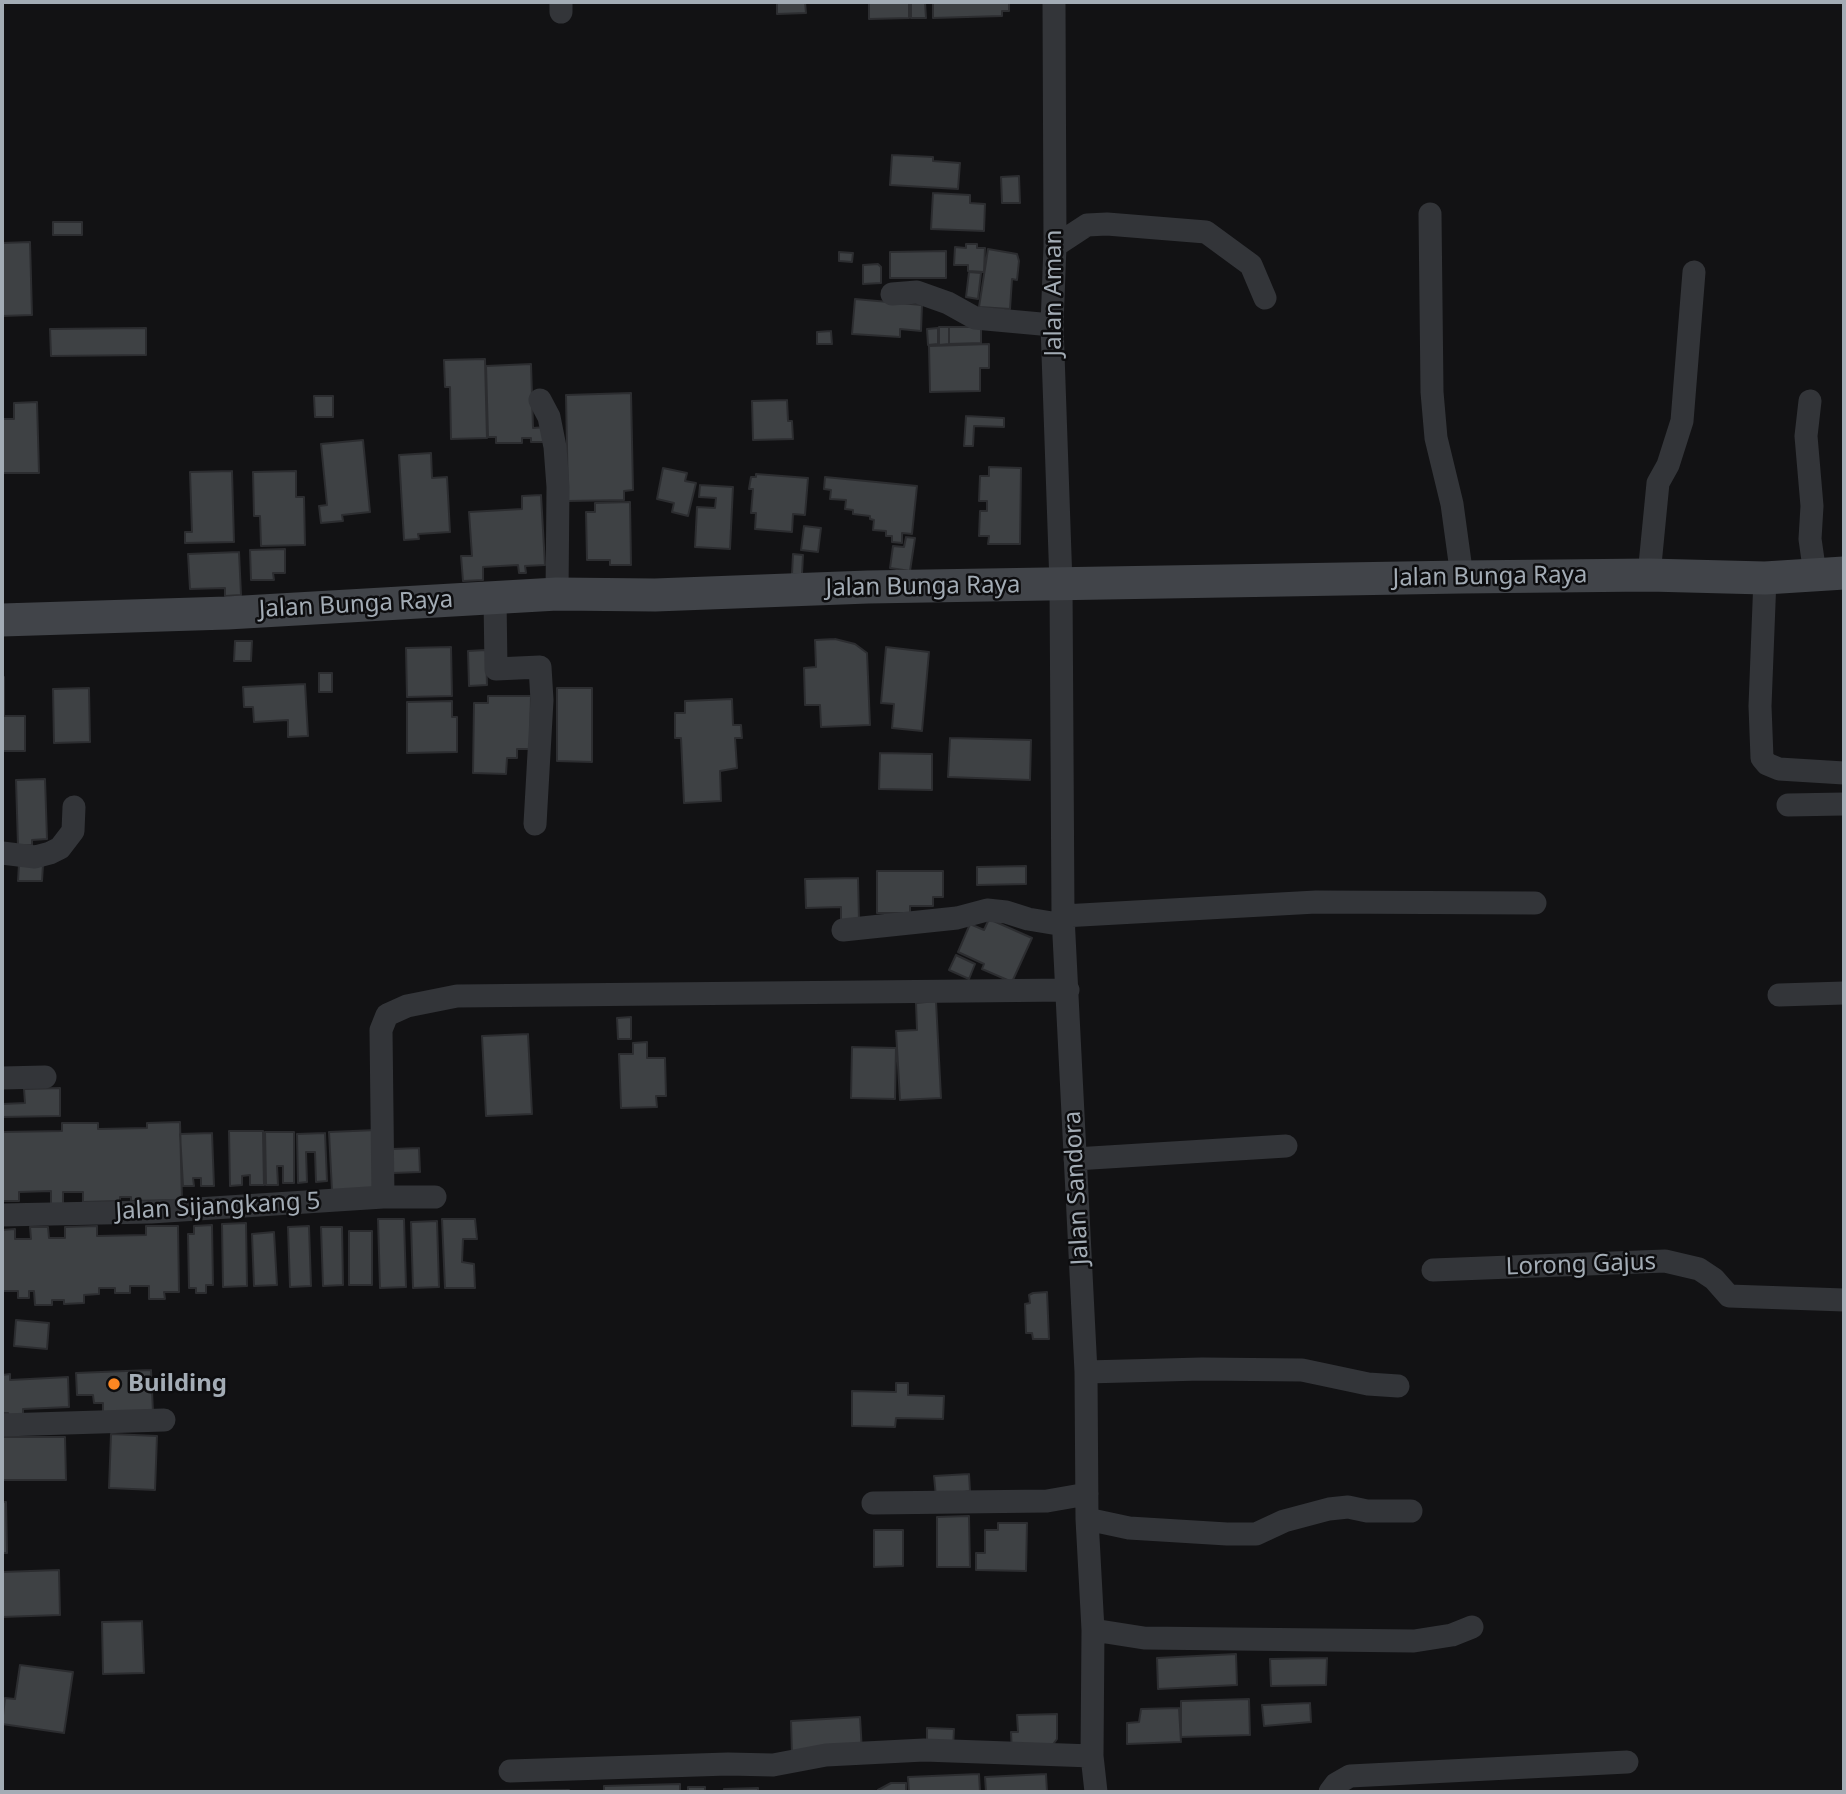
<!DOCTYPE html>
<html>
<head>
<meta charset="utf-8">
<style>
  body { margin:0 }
  #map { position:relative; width:1846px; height:1794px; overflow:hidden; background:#121214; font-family:"Noto Sans",sans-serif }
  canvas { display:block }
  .frame { position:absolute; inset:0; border:4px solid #a3acb5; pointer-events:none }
</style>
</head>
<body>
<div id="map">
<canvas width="1846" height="1794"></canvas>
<div class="frame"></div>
</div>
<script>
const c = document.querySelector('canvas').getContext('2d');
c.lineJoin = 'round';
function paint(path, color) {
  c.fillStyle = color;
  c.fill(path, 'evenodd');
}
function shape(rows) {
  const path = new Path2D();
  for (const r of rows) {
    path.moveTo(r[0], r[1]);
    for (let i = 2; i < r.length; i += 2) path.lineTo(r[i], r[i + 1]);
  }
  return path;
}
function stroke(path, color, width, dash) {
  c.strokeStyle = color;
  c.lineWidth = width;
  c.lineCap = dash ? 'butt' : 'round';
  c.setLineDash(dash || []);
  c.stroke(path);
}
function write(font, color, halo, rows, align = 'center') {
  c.font = font + ' "Noto Sans",sans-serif';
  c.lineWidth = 5;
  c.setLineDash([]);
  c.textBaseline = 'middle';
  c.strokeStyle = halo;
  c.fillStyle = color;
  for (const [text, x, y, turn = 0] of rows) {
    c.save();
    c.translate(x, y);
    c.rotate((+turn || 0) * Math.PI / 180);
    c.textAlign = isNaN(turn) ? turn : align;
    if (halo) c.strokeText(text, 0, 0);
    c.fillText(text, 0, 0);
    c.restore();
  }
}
const building = shape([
  [777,2,805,2,806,13,777,14,777,2],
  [869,2,909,2,909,18,869,19,869,2],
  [911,2,925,2,926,18,911,18,911,2],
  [933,2,1009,2,1009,11,1002,11,1002,16,933,18,933,2],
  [892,155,933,157,933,161,960,163,958,189,890,185,892,155],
  [1019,176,1020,203,1002,203,1001,177,1019,176],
  [933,193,970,195,970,203,985,204,984,231,931,229,933,193],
  [53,222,82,222,82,235,53,235,53,222],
  [30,242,32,315,2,316,2,243,30,242],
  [966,244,977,244,977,248,985,248,984,272,968,271,968,265,954,265,955,247,966,248,966,244],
  [988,249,1017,254,1019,261,1017,280,1012,279,1010,309,979,307,988,249],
  [946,251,946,278,890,278,890,252,946,251],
  [839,252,853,253,852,262,839,261,839,252],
  [878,264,881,267,881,283,863,284,863,265,878,264],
  [969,272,981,273,978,299,966,297,969,272],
  [855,299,922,305,921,331,900,329,900,337,852,334,855,299],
  [939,327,949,327,949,344,939,345,939,327],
  [949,327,981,327,981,343,949,344,949,327],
  [146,328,146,355,51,356,50,329,146,328],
  [938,328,938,344,928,345,927,329,938,328],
  [831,331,832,344,817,344,817,332,831,331],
  [989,344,989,368,980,368,980,391,930,392,929,346,989,344],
  [485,359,487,438,451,439,450,387,445,387,444,360,485,359],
  [531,364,533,428,546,427,547,442,531,442,531,438,522,438,522,443,496,443,496,437,488,437,486,366,531,364],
  [631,393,633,490,624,491,624,500,568,501,566,395,631,393],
  [314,396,333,396,333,417,315,417,314,396],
  [787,400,788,421,792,421,793,439,753,440,752,401,787,400],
  [37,402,39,473,2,473,2,419,14,419,14,403,37,402],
  [966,416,1004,418,1004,427,974,426,973,446,964,446,966,416],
  [363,440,370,512,342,515,343,521,321,523,319,506,327,505,321,444,363,440],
  [431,453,432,478,447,477,450,532,418,534,419,539,404,540,399,455,431,453],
  [989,467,1021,468,1020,544,988,544,989,536,979,536,980,511,987,511,987,501,979,501,980,476,989,476,989,467],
  [663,468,687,473,685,481,696,483,688,516,672,512,674,503,657,499,663,468],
  [232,471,234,542,185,543,185,532,192,532,190,472,232,471],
  [296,471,296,497,304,497,305,545,261,546,260,516,254,516,253,472,296,471],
  [756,474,808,478,805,515,793,514,792,532,755,529,756,513,751,513,753,489,749,489,751,477,756,477,756,474],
  [825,477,917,486,912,534,902,533,902,543,892,542,892,536,886,536,886,531,873,530,874,520,870,519,870,516,853,514,853,510,845,509,846,500,830,499,831,490,824,489,825,477],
  [700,485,733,487,730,549,695,547,697,507,715,508,716,498,699,497,700,485],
  [541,495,545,565,525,566,526,573,519,573,518,565,483,567,483,580,463,581,461,556,472,556,469,512,522,509,522,496,541,495],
  [630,502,631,565,610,565,610,560,587,560,586,512,595,512,595,503,630,502],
  [804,526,821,528,818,552,801,550,804,526],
  [906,537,915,538,910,571,890,568,893,546,904,547,906,537],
  [285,549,285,573,273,573,274,580,251,580,250,550,285,549],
  [239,552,241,595,225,596,225,588,190,589,188,554,239,552],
  [793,554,803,555,802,574,792,574,793,554],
  [835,639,855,644,867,653,870,725,821,727,820,705,805,705,804,668,816,667,815,640,835,639],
  [235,641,252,641,251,661,234,661,235,641],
  [451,647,452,696,407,697,406,648,451,647],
  [886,647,929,652,922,731,892,728,894,704,881,703,886,647],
  [486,650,487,685,469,686,468,651,486,650],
  [319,673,332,673,332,692,319,692,319,673],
  [2,677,4,677,4,716,25,716,25,751,2,751,2,677],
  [305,684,308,736,288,737,288,720,254,722,253,707,244,707,243,687,305,684],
  [89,688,90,742,54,743,53,689,89,688],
  [557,688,592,688,592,762,557,761,557,688],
  [488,696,531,696,530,749,517,749,517,758,507,758,506,774,473,773,474,703,488,703,488,696],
  [732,699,733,725,741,725,742,738,735,738,737,768,720,771,721,801,684,803,681,738,675,738,675,713,685,713,685,701,732,699],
  [452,701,452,717,457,717,457,752,407,753,407,702,452,701],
  [950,738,1031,740,1030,780,948,777,950,738],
  [880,753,932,754,932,790,879,789,880,753],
  [45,779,47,839,32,840,32,845,18,846,16,780,45,779],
  [19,864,43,865,42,881,18,881,19,864],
  [1026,866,1026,884,977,885,977,867,1026,866],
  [877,871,943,871,943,897,933,897,933,906,910,906,910,913,877,913,877,871],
  [858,878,859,921,841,921,841,907,806,908,805,879,858,878],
  [989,919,1032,938,1012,982,982,969,984,964,958,952,970,924,984,930,989,919],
  [956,955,975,964,969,979,949,970,956,955],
  [936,1001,941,1098,900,1100,896,1031,917,1030,916,1003,936,1001],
  [631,1017,631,1039,618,1039,617,1018,631,1017],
  [528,1034,532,1114,486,1116,482,1036,528,1034],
  [647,1042,647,1058,665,1058,666,1096,656,1096,657,1107,621,1108,619,1054,633,1054,633,1043,647,1042],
  [852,1047,896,1048,895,1099,851,1098,852,1047],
  [60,1088,60,1116,2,1117,2,1104,25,1103,24,1089,60,1088],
  [180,1122,182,1200,131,1201,131,1197,120,1197,120,1201,83,1202,83,1192,63,1192,63,1206,51,1206,51,1191,19,1192,19,1201,3,1201,2,1132,62,1131,62,1123,98,1123,98,1129,147,1128,147,1123,180,1122],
  [377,1130,380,1189,332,1191,329,1132,377,1130],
  [229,1131,263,1131,264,1185,250,1185,250,1175,242,1176,242,1185,230,1186,229,1131],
  [265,1132,294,1132,294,1183,283,1183,283,1166,277,1166,278,1185,266,1185,265,1132],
  [212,1133,214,1186,201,1186,201,1178,193,1178,194,1186,183,1186,180,1134,212,1133],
  [325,1133,327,1181,316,1182,315,1152,306,1152,307,1182,298,1183,297,1134,325,1133],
  [419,1148,420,1172,393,1173,392,1149,419,1148],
  [378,1219,404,1219,406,1287,380,1288,378,1219],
  [442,1219,475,1219,477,1239,463,1239,462,1262,474,1264,475,1288,445,1288,442,1219],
  [437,1221,439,1287,413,1288,411,1222,437,1221],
  [246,1223,247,1286,223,1287,222,1224,246,1223],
  [212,1225,213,1285,206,1285,206,1293,196,1293,196,1288,189,1288,188,1234,194,1234,194,1226,212,1225],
  [97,1226,97,1236,146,1235,146,1226,178,1226,179,1292,164,1292,165,1299,149,1299,149,1286,130,1286,130,1293,115,1293,115,1288,99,1288,99,1294,84,1295,84,1303,64,1304,64,1300,52,1300,52,1305,35,1305,34,1291,29,1291,29,1298,18,1298,18,1291,3,1291,2,1299,2,1230,15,1229,15,1239,31,1239,30,1227,48,1227,49,1238,65,1238,65,1227,97,1226],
  [309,1226,311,1286,290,1287,288,1227,309,1226],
  [321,1227,342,1227,343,1285,323,1286,321,1227],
  [349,1231,372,1231,372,1285,349,1285,349,1231],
  [274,1232,277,1285,254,1286,252,1234,274,1232],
  [1047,1292,1049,1339,1033,1339,1032,1333,1026,1333,1025,1304,1030,1303,1029,1295,1033,1293,1047,1292],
  [16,1320,49,1323,47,1349,14,1346,16,1320],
  [151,1370,153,1412,103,1413,103,1403,94,1403,93,1395,77,1395,76,1373,151,1370],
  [10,1374,10,1380,68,1377,69,1407,23,1409,23,1418,8,1418,8,1413,2,1413,2,1375,10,1374],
  [896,1383,908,1383,908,1395,944,1396,943,1419,896,1418,895,1427,852,1426,852,1391,896,1392,896,1383],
  [111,1434,157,1436,155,1490,109,1488,111,1434],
  [2,1437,65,1437,66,1480,2,1480,2,1437],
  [969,1474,970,1491,936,1497,934,1476,969,1474],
  [2,1502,6,1502,7,1553,2,1553,2,1502],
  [969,1516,970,1567,937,1567,937,1517,969,1516],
  [998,1523,1027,1523,1026,1571,976,1570,976,1553,985,1553,985,1530,998,1530,998,1523],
  [874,1530,903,1530,903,1566,874,1567,874,1530],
  [59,1570,60,1615,2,1617,2,1572,59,1570],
  [142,1621,144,1673,103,1674,102,1622,142,1621],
  [1236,1654,1237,1685,1158,1689,1157,1658,1236,1654],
  [1327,1658,1326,1685,1271,1686,1270,1659,1327,1658],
  [20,1665,73,1672,64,1733,2,1724,5,1698,15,1699,20,1665],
  [1249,1699,1250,1735,1181,1737,1181,1701,1249,1699],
  [1310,1703,1311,1722,1264,1726,1262,1705,1310,1703],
  [1179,1708,1181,1742,1127,1744,1127,1723,1139,1722,1141,1709,1179,1708],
  [1057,1714,1057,1739,1051,1747,1012,1753,1011,1732,1018,1732,1017,1715,1057,1714],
  [860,1717,862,1752,792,1755,791,1721,860,1717],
  [927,1728,954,1729,953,1748,927,1747,927,1728],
  [979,1774,980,1792,909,1792,908,1777,979,1774],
  [1046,1774,1047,1792,986,1792,985,1777,1046,1774],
  [891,1783,906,1783,906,1792,878,1792,878,1790,891,1783],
  [680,1784,680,1792,604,1792,604,1786,680,1784],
  [688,1787,705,1787,705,1792,688,1792,688,1787],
  [758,1788,758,1792,724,1792,724,1789,758,1788],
  [569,1790,569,1792,491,1792,491,1791,569,1790]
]);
const street = shape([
  [561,2,561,12],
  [1054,2,1055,246,1052,325,1061,584,1063,916,1086,1372,1087,1519,1093,1630,1092,1756,1096,1792],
  [1430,214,1432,392,1436,438,1452,504,1462,577],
  [1055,246,1087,225,1107,224,1206,232,1251,265,1265,298],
  [892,294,917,292,948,303,975,318,1052,325],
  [540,400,549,417,555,447,558,487,557,594],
  [1810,401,1806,436,1812,506,1810,539,1815,574],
  [1649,575,1658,483,1668,465,1682,421,1694,272],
  [1765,578,1760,706,1762,758,1767,764,1779,769,1844,773],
  [495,597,496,669,540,667,542,700,535,824],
  [1788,805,1844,804],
  [2,853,35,857,50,853,60,848,73,831,74,807],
  [1063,916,1316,902,1535,903],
  [843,930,957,918,987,910,1006,912,1028,919,1064,925],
  [1779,995,1844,993],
  [2,1078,45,1077],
  [1075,1159,1286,1146],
  [383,1197,381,1030,387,1015,407,1006,457,996,1068,990],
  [2,1215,151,1212,383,1197,435,1197],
  [1433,1270,1665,1261,1699,1269,1714,1279,1729,1296,1844,1300],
  [1086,1372,1202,1369,1302,1370,1368,1384,1398,1386],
  [2,1425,164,1420],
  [873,1503,1047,1501,1087,1494],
  [1087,1519,1129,1528,1227,1534,1256,1534,1284,1521,1329,1509,1348,1507,1367,1511,1411,1511],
  [1093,1630,1144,1638,1414,1641,1452,1635,1472,1627],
  [510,1771,728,1764,773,1765,826,1755,924,1750,1092,1756],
  [1330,1792,1336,1784,1350,1776,1627,1762]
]);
const secondary = shape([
  [2,620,227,613,557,594,655,595,868,587,1462,577,1649,575,1765,578,1844,573]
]);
const markers = [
  [114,1384,7,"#fc8722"]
];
const streetNames = [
  ["Jalan Aman",1054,293,-90],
  ["Jalan Bunga Raya",1490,577,-1],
  ["Jalan Bunga Raya",923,587,-1],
  ["Jalan Bunga Raya",356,605,-3],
  ["Jalan Sandora",1077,1188,-93],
  ["Jalan Sijangkang 5",218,1207,-3],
  ["Lorong Gajus",1581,1265,-2]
];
const poiNames = [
  ["Building",128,1384]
];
paint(building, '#3e4144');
stroke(building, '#2c2d30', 2);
stroke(street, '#333539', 23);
stroke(secondary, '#414449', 33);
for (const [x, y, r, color] of markers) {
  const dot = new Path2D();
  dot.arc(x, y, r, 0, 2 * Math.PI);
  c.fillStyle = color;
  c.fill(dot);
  stroke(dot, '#0d0d0f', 2.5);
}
write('24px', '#a3acb5', '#0d0d0f', streetNames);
write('bold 24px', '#a3acb5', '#0d0d0f', poiNames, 'left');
</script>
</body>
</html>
